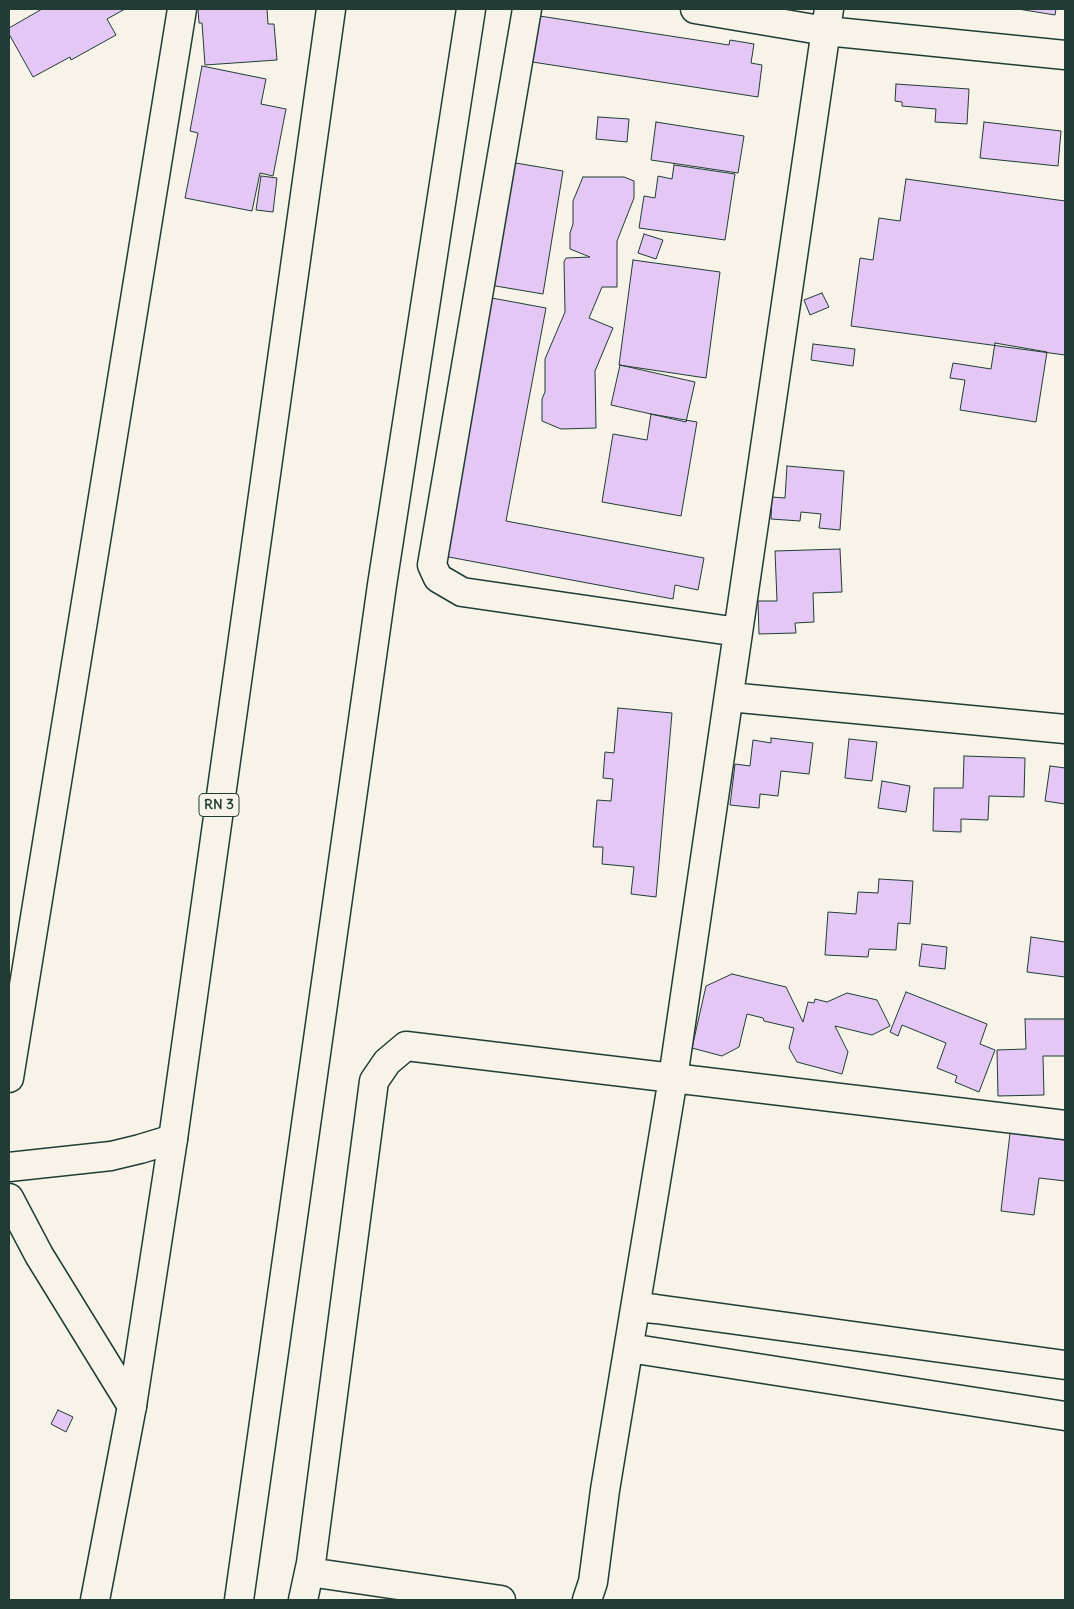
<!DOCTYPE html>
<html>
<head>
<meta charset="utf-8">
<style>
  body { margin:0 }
  #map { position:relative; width:1074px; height:1609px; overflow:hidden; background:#f7f3e8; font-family:Delius,sans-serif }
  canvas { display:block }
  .frame { position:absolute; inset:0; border:10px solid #1f3d34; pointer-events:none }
</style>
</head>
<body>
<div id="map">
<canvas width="1074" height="1609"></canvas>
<div class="frame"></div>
</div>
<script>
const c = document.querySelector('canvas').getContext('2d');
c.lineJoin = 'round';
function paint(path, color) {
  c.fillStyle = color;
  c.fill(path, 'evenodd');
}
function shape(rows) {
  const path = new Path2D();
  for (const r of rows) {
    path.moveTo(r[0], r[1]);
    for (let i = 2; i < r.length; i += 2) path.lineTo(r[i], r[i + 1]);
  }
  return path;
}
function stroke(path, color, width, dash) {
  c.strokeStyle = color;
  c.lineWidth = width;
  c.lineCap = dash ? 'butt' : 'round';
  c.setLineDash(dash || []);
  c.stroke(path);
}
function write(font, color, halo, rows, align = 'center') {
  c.font = font + ' Delius,sans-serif';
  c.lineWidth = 4;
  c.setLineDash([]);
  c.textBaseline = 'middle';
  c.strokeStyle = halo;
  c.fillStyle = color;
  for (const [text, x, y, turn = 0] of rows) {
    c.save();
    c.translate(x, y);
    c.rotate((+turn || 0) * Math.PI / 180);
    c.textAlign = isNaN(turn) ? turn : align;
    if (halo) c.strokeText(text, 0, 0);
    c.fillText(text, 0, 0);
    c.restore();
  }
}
const building = shape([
  [42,9,125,9,107,19,116,35,71,60,70,57,33,77,9,34,9,28,42,9],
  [198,9,267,9,268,24,274,24,277,60,205,65,202,23,199,23,198,9],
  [1018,9,1056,9,1055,15,1018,9],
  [533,15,729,45,730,40,754,44,751,63,762,65,758,97,526,61,533,15],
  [202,66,266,79,261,104,286,109,273,176,260,173,252,211,185,198,198,133,190,131,202,66],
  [896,84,969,89,967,124,935,122,936,109,902,106,902,102,895,101,896,84],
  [598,117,629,119,627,142,596,139,598,117],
  [656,122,744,136,738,173,651,160,656,122],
  [984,122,1061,131,1058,166,980,158,984,122],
  [492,159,563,171,543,294,472,282,492,159],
  [674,165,735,174,725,240,639,228,644,196,655,198,658,176,672,179,674,165],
  [261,176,277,178,273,212,256,210,261,176],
  [583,177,624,177,634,181,634,198,617,241,617,287,602,287,589,318,613,328,595,371,596,428,561,429,542,421,542,399,545,392,545,359,565,312,564,262,566,258,590,257,570,249,570,233,573,224,573,201,583,177],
  [906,179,1065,201,1065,355,851,326,860,258,873,260,879,218,900,221,906,179],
  [644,234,663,240,656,259,638,253,644,234],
  [633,260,720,272,706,378,619,365,633,260],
  [822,293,829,307,810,315,804,300,822,293],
  [470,294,546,308,506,521,704,558,698,590,675,585,673,599,422,552,470,294],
  [995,343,1047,352,1036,422,960,410,965,380,950,378,953,363,991,369,995,343],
  [813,344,855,349,853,366,811,360,813,344],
  [620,365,695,382,686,422,611,405,620,365],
  [651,414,697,422,681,516,602,502,613,434,647,440,651,414],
  [787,466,844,471,840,530,819,528,821,514,801,512,800,521,771,519,772,497,785,498,787,466],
  [840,549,842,592,813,593,814,622,795,623,796,633,759,634,758,601,777,601,775,551,840,549],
  [618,708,672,713,656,897,631,894,634,867,602,864,603,847,593,847,597,800,611,801,613,779,603,778,605,752,614,753,618,708],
  [771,738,813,743,809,774,781,771,778,796,760,794,759,808,730,805,735,764,750,766,753,740,771,743,771,738],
  [849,739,877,742,872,781,845,778,849,739],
  [964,756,1025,758,1024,797,989,796,988,820,961,819,961,832,933,831,934,788,963,788,964,756],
  [1050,766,1065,768,1065,804,1045,801,1050,766],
  [882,781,910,786,906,812,878,808,882,781],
  [879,879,913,881,910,924,898,923,896,950,869,949,868,957,825,955,828,912,856,914,858,892,878,893,879,879],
  [1031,937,1065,942,1065,977,1027,972,1031,937],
  [922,944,947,947,945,969,919,966,922,944],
  [732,974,786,987,803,1022,808,1002,814,1003,815,999,827,1002,847,993,877,1000,890,1026,872,1035,835,1026,848,1052,842,1074,797,1062,789,1048,794,1028,764,1021,763,1018,747,1014,739,1047,722,1056,692,1048,706,986,732,974],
  [906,992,987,1024,980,1044,995,1050,979,1092,955,1082,957,1076,937,1068,946,1043,902,1025,898,1036,890,1032,906,992],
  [1025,1019,1065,1019,1065,1056,1043,1056,1044,1095,998,1096,997,1050,1026,1049,1025,1019],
  [1010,1133,1065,1140,1065,1181,1039,1178,1034,1215,1001,1211,1010,1133],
  [58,1410,73,1417,66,1432,51,1424,58,1410]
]);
const street = shape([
  [527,9,432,565,438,578,462,592,738,632],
  [695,9,826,31,1065,55],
  [729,697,1065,729],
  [9,1078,182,9],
  [636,1307,656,1309,1065,1365],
  [629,1348,1065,1416],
  [309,1572,501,1600],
  [303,1600,311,1563,374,1081,387,1062,406,1046,1065,1125],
  [587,1600,593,1582,605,1490,673,1078,829,9]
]);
const secondary = shape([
  [9,1167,111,1156,140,1149,173,1139],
  [9,1198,39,1255,132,1406]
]);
const primary = shape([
  [95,1600,132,1406,173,1139,331,9],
  [239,1600,382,585,471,9]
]);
const shields = [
  [219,805,40]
];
const shieldNames = [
  ["RN 3",219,805]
];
paint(building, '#e5c7f5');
stroke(building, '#1f3d34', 1);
stroke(street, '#1f3d34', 31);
stroke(secondary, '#1f3d34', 31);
stroke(primary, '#1f3d34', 31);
stroke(street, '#f7f3e8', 28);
stroke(secondary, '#f7f3e8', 28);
stroke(primary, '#f7f3e8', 28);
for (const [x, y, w] of shields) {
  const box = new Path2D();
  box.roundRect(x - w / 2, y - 11.5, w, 23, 4);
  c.fillStyle = '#f7f3e8';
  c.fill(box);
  stroke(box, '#1f3d34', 1);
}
write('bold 14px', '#1f3d34', null, shieldNames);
</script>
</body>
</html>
